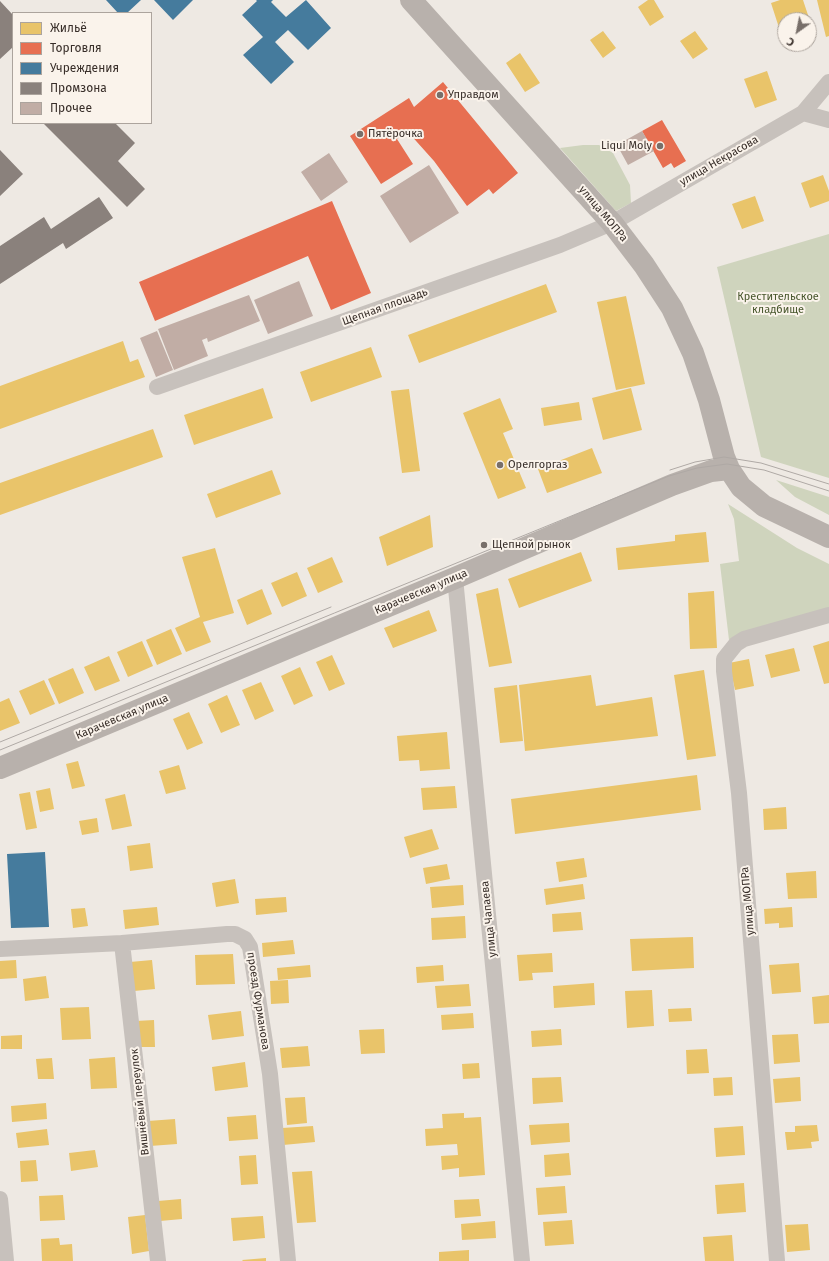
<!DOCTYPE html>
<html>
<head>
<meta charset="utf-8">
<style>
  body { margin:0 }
  #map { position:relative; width:829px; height:1261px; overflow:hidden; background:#eee9e3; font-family:"Fira Sans",sans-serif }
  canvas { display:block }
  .legend { position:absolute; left:12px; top:12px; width:140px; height:112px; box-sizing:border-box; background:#faf3eb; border:1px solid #aca49d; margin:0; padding:5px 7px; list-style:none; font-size:12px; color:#382e29 }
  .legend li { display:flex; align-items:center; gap:8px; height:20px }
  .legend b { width:20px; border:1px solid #aca49d }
  .north { position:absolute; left:777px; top:12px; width:40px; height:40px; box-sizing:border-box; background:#faf3eb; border:1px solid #aca49d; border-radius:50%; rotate:213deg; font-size:11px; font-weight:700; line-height:16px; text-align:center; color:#382e29 }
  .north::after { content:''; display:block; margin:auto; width:14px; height:18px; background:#786f6a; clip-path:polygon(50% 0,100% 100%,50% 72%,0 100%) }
</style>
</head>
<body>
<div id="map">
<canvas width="829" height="1261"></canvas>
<ul class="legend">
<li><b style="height:11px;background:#e9c46a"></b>Жильё</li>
<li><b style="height:11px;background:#e76f51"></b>Торговля</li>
<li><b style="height:11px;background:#457b9d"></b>Учреждения</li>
<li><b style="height:11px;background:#8a817c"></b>Промзона</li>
<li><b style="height:11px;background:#c1ada5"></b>Прочее</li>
</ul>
<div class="north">С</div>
</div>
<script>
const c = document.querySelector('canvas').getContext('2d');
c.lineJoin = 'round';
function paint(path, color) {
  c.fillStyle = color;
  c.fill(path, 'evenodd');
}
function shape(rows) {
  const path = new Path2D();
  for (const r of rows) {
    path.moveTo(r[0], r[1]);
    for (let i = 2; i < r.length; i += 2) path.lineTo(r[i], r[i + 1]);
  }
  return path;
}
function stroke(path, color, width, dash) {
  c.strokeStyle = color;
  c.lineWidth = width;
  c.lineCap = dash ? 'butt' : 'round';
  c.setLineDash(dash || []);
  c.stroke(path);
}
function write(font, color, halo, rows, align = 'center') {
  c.font = font + ' "Fira Sans",sans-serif';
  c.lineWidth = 4;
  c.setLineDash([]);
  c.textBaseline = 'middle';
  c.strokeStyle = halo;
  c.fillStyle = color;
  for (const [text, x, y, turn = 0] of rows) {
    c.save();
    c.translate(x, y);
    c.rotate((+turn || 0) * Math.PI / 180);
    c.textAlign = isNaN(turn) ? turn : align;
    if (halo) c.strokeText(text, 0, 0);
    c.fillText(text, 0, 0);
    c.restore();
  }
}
const green = shape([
  [583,145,599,145,613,153,630,185,631,203,616,211,560,148],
  [829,234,829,478,761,457,717,267],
  [776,480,829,497,829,515,795,497],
  [728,504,797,548,829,564,829,609,729,640,720,564,739,561,734,519]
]);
const homes = shape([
  [648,0,654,0,664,17,650,26,638,7],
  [780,0,803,0,813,30,809,32,809,20,785,20,785,39,783,40,771,3],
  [817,0,829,0,829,36,826,37],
  [603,31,616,48,603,58,590,40],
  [695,31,708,49,693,59,680,41],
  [520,53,540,83,525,92,506,63],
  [767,71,777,100,755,108,744,79],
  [823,175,829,191,829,201,810,208,801,183],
  [755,196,764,221,742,229,732,204],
  [546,284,557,312,419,363,408,335],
  [626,296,645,384,616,390,597,302],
  [123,341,130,362,138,359,145,377,0,429,0,386],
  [371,347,382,377,311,402,300,372],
  [263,388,273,418,194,445,184,415],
  [631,388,642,430,603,440,592,398],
  [409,389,420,471,402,473,391,391],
  [500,398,513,429,503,433,526,488,498,499,463,413],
  [579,402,582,420,544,426,541,408],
  [153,429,163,457,0,515,0,483],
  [592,448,602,473,547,493,538,469],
  [272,470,281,494,216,518,207,494],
  [430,515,433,547,387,566,379,537],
  [706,532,709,562,618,570,616,548,675,541,675,535],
  [215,548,234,613,203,622,211,642,186,652,175,628,200,617,182,557],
  [581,552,592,581,519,608,508,579],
  [332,557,343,582,318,593,307,568],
  [297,572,307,596,282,607,271,583],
  [498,588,512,663,489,667,476,594],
  [262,589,272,614,247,625,237,600],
  [714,591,717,648,690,649,688,593],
  [429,610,437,631,393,648,384,628],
  [171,629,182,654,157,665,146,640],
  [142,641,153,666,128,677,117,652],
  [829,641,829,683,824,684,813,646],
  [794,648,800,671,771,678,765,655],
  [332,655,345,684,329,691,316,662],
  [109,656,120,681,95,691,84,667],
  [749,659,754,686,735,690,729,663],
  [300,667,313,696,294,705,281,676],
  [73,668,84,693,59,704,48,679],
  [704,670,716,756,687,760,674,675],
  [591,675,596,706,652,697,658,736,525,751,519,685],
  [44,680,55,704,30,715,19,691],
  [261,682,274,711,255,720,242,690],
  [517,685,523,741,500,743,494,688],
  [227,695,240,725,221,733,208,704],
  [9,698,20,723,0,731,0,702],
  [189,712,203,743,187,750,173,719],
  [447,732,450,769,420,771,419,760,399,761,397,736],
  [78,761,85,786,72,789,66,764],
  [179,765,186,789,166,794,159,771],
  [697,775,701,810,515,834,511,799],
  [455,786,457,808,423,810,421,788],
  [50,788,54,809,40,812,36,791],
  [30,792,37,828,26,830,19,794],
  [125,794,132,826,112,830,105,799],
  [786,807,787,829,764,830,763,809],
  [97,818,99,832,82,835,79,821],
  [432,829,439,849,410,858,404,837],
  [150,843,153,868,130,871,127,846],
  [584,858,587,877,559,882,556,862],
  [447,864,450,879,426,884,423,868],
  [816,871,817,898,788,899,786,873],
  [235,879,239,903,216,907,212,883],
  [583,884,585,899,546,905,544,889],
  [463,885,464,905,432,908,430,887],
  [286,897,287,912,256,915,255,899],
  [157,907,159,925,125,929,123,910],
  [792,907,793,927,779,928,779,923,765,924,764,909],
  [85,908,88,926,73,928,71,909],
  [581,912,583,930,553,932,552,914],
  [465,916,466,938,432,940,431,918],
  [693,937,694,968,632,971,630,939],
  [293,940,295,954,263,957,262,943],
  [552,953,553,972,532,973,533,980,519,981,517,955],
  [233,954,235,984,196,985,195,955],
  [16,960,17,978,0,979,0,961],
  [152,960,155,989,134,991,130,962],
  [799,963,801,992,772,994,769,965],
  [310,965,311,977,278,980,277,968],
  [443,965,444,981,417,983,416,967],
  [46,976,49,998,25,1001,23,979],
  [288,980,289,1003,271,1004,270,981],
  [594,983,595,1005,554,1008,553,986],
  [469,984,471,1006,437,1008,435,986],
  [652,990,654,1026,627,1028,625,991],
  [829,995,829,1023,814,1024,812,997],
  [89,1007,91,1039,62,1040,60,1008],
  [691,1008,692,1021,669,1022,668,1009],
  [241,1011,244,1036,212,1040,208,1015],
  [473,1013,474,1028,442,1030,441,1015],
  [154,1020,155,1047,137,1047,136,1021],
  [384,1029,385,1053,361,1054,359,1030],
  [561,1029,562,1045,532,1047,531,1031],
  [798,1034,800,1062,774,1064,772,1035],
  [22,1035,22,1049,1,1049,1,1036],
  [308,1046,310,1066,282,1068,280,1048],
  [707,1049,709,1073,687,1074,686,1050],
  [115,1057,117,1088,91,1089,89,1059],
  [52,1058,54,1079,38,1079,36,1059],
  [245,1062,248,1087,215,1091,212,1067],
  [479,1063,480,1078,463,1079,462,1064],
  [561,1077,563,1102,533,1104,532,1078],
  [732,1077,733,1095,714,1096,713,1078],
  [800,1077,801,1101,775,1103,773,1079],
  [305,1097,307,1123,287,1125,285,1098],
  [46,1103,47,1119,12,1122,11,1106],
  [464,1113,464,1118,481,1117,485,1175,459,1177,459,1168,442,1170,441,1156,458,1155,457,1144,426,1146,425,1129,443,1128,442,1114],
  [256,1115,258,1139,229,1141,227,1117],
  [175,1119,177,1144,150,1146,148,1121],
  [569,1123,570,1142,531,1145,529,1125],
  [817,1125,819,1141,811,1142,812,1148,787,1150,785,1132,795,1132,795,1126],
  [313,1126,315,1142,283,1145,282,1128],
  [743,1126,745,1155,716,1157,714,1128],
  [47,1129,49,1145,18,1148,16,1133],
  [95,1150,98,1167,71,1171,69,1153],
  [569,1153,571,1175,545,1177,544,1155],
  [256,1155,258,1184,241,1185,239,1156],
  [36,1160,38,1181,21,1182,20,1161],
  [312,1171,316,1222,297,1223,292,1172],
  [744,1183,746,1212,717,1214,715,1185],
  [565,1186,567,1213,538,1215,536,1188],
  [63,1195,65,1220,40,1221,39,1196],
  [181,1199,182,1219,160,1221,158,1201],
  [479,1199,481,1216,455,1218,454,1200],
  [145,1215,149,1251,132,1254,128,1217],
  [263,1216,265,1238,233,1241,231,1218],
  [572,1220,574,1244,545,1246,543,1222],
  [495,1221,496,1238,462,1240,461,1224],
  [808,1224,810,1250,787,1252,785,1225],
  [732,1235,734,1261,705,1261,703,1237],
  [59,1238,60,1245,72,1244,73,1261,42,1261,41,1239],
  [469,1250,469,1261,439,1261,439,1252],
  [266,1258,266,1261,243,1261,242,1260]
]);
const shops = shape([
  [443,82,518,173,493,194,489,189,467,206,434,161,408,132,397,139,413,164,381,184,350,136,409,98,414,107],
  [662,120,686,161,674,168,671,163,663,168,642,131],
  [332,201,371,293,331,310,308,256,155,321,139,282]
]);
const public = shape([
  [106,0,141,0,127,13,118,13],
  [154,0,193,0,173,20],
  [256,0,273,0,271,2,286,17,306,0,331,28,308,50,288,30,275,42,294,62,271,84,243,55,263,37,242,15,257,1],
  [45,852,49,927,11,928,7,854]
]);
const industry = shape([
  [0,1,13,15,13,47,0,59],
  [43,123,115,123,135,143,118,161,145,189,127,207],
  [0,150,23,174,0,196],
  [99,197,113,218,66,249,63,243,0,284,0,246,44,217,51,229]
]);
const building = shape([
  [642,131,654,151,628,165,617,145],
  [329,153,348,182,321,201,301,172],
  [429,165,459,213,410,243,380,196],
  [299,281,313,316,268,334,254,300],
  [249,295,260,321,208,342,207,338,202,340,208,356,174,370,158,329],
  [157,331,173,370,156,377,140,338]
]);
const street = shape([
  [803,113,829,82],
  [157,387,560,245,612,223,803,113,829,120],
  [455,578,522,1261],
  [122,943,158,1261],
  [0,949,122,943,227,934,235,934,245,939,250,947,270,1074,288,1261],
  [0,1199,6,1261],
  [777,1261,739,793,724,671,724,659,736,644,744,639,829,615]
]);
const secondary = shape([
  [411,0,612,223,644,265,672,308,693,353,709,400,724,457,729,469,741,487,764,506,829,537],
  [0,768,455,578,672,485,711,471,729,469]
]);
const tram = shape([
  [670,470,695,462,724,457,761,463,829,484],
  [0,742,331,607],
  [0,750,669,476,697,468,727,464,764,470,829,491]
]);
const markers = [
  [440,95,4,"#786f6a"],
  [360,134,4,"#786f6a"],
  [660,146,4,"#786f6a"],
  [500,465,4,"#786f6a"],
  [484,545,4,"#786f6a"]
];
const poiNames = [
  ["Управдом",448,95],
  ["Пятёрочка",368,134],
  ["Liqui Moly",652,146,"right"],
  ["Орелгоргаз",508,465],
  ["Щепной рынок",492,545]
];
const streetNames = [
  ["улица Некрасова",719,161,-30],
  ["улица МОПРа",603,214,50],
  ["Щепная площадь",385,307,-20],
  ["Карачевская улица",421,592,-23],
  ["Карачевская улица",122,717,-23],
  ["улица МОПРа",748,901,-95],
  ["улица Чапаева",489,919,-96],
  ["проезд Фурманова",258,1001,81],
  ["Вишнёвый переулок",140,1102,-96]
];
const parkNames = [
  ["Крестительское",778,297],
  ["кладбище",778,310]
];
paint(green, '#cfd4bd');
paint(homes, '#e9c46a');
paint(shops, '#e76f51');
paint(public, '#457b9d');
paint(industry, '#8a817c');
paint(building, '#c1ada5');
stroke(street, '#c7c1bc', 16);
stroke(secondary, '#b8b1ac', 22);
stroke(tram, '#afa9a5', 1);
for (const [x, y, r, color] of markers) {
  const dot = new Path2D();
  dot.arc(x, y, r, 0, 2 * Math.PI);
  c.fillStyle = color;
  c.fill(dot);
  stroke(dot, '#faf3eb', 1.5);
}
write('11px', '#382e29', '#faf3eb', poiNames, 'left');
write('11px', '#382e29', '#faf3eb', streetNames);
write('11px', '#48572d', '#faf3eb', parkNames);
</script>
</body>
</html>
